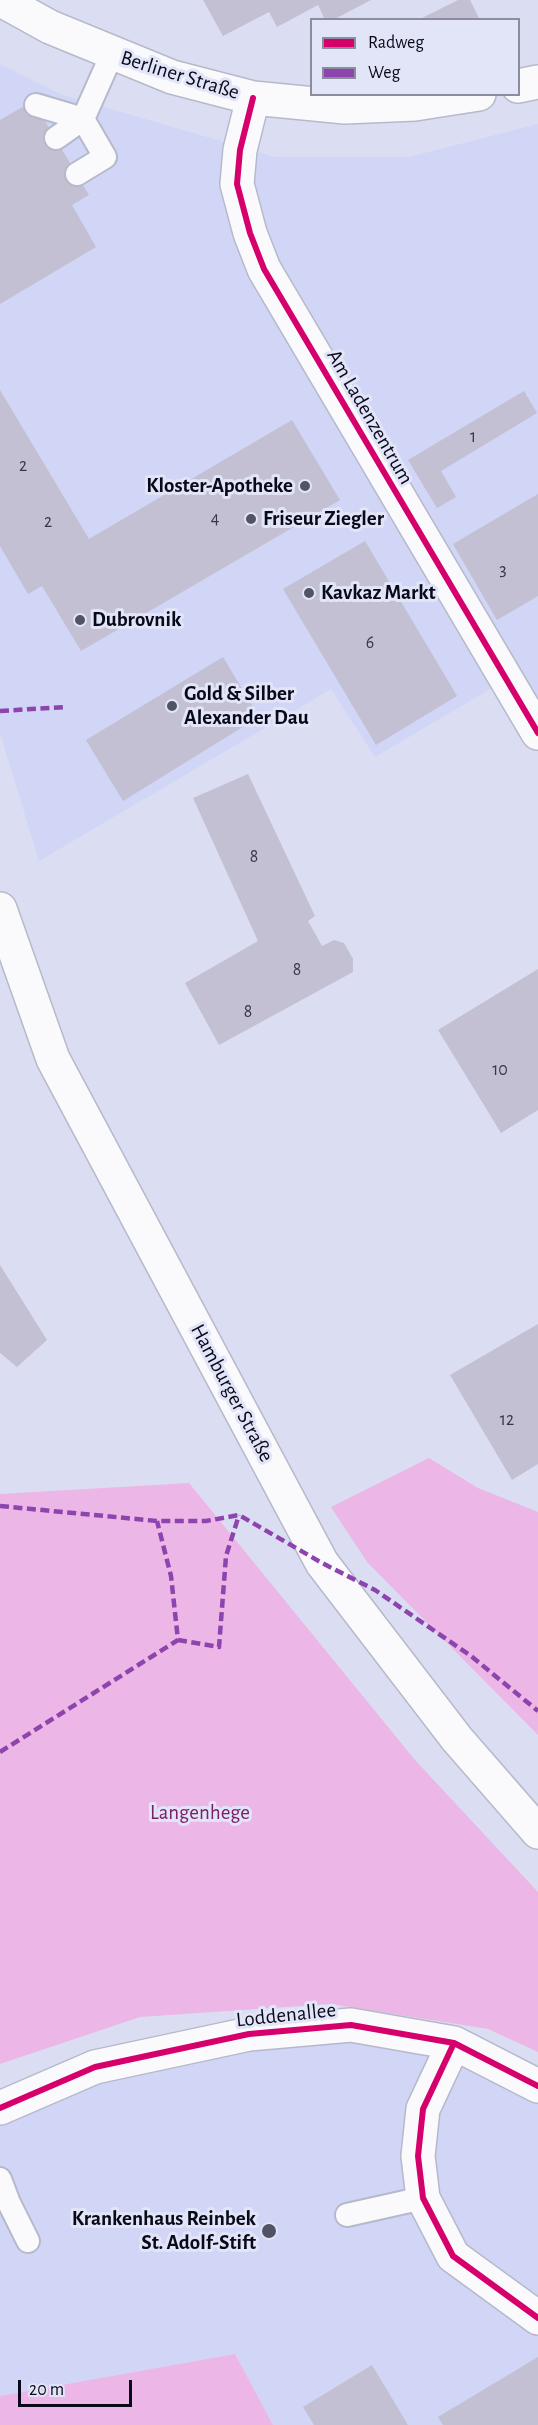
<!DOCTYPE html>
<html>
<head>
<meta charset="utf-8">
<style>
  body { margin:0 }
  #map { position:relative; width:538px; height:2425px; overflow:hidden; background:#dbdef2; font-family:"Alegreya Sans",sans-serif }
  canvas { display:block }
  .legend { position:absolute; left:310px; top:18px; width:210px; height:78px; box-sizing:border-box; background:#e2e5f8; border:2px solid #8b8d9f; margin:0; padding:8px 10px; list-style:none; font-size:18px; color:#090a19 }
  .legend li { display:flex; align-items:center; gap:12px; height:30px }
  .legend b { width:30px; border:2px solid #8b8d9f }
  .scale { position:absolute; left:18px; top:2380px; width:114px; height:27px; box-sizing:border-box; border:3px solid #090a19; border-top:0; padding-left:8px; font-size:18px; line-height:21px; white-space:nowrap; color:#090a19; -webkit-text-stroke:4px #e2e5f8; paint-order:stroke }
</style>
</head>
<body>
<div id="map">
<canvas width="538" height="2425"></canvas>
<ul class="legend">
<li><b style="height:8px;background:#d6006c"></b>Radweg</li>
<li><b style="height:8px;background:#8e44ad"></b>Weg</li>
</ul>
<div class="scale">20 m</div>
</div>
<script>
const c = document.querySelector('canvas').getContext('2d');
c.lineJoin = 'round';
function paint(path, color) {
  c.fillStyle = color;
  c.fill(path, 'evenodd');
}
function shape(rows) {
  const path = new Path2D();
  for (const r of rows) {
    path.moveTo(r[0], r[1]);
    for (let i = 2; i < r.length; i += 2) path.lineTo(r[i], r[i + 1]);
  }
  return path;
}
function stroke(path, color, width, dash) {
  c.strokeStyle = color;
  c.lineWidth = width;
  c.lineCap = dash ? 'butt' : 'round';
  c.setLineDash(dash || []);
  c.stroke(path);
}
function write(font, color, halo, rows, align = 'center') {
  c.font = font + ' "Alegreya Sans",sans-serif';
  c.lineWidth = 6;
  c.setLineDash([]);
  c.textBaseline = 'middle';
  c.strokeStyle = halo;
  c.fillStyle = color;
  for (const [text, x, y, turn = 0] of rows) {
    c.save();
    c.translate(x, y);
    c.rotate((+turn || 0) * Math.PI / 180);
    c.textAlign = isNaN(turn) ? turn : align;
    if (halo) c.strokeText(text, 0, 0);
    c.fillText(text, 0, 0);
    c.restore();
  }
}
const built = shape([
  [0,64,60,94,275,157,409,157,538,124,538,714,514,675,375,757,331,689,39,861,0,733],
  [351,2025,538,2086,538,2425,273,2425,235,2354,0,2396,0,2108,95,2067]
]);
const green = shape([
  [429,1458,478,1488,538,1512,538,1735,367,1562,331,1507],
  [189,1483,415,1760,538,1892,538,2052,488,2029,331,2004,140,2017,0,2064,0,1494],
  [235,2354,273,2425,0,2425,0,2396]
]);
const building = shape([
  [203,0,371,0,333,20,325,20,318,5,277,27,269,12,223,36],
  [458,0,470,0,480,20,418,20],
  [33,101,89,195,72,205,96,247,0,304,0,120],
  [0,390,89,539,292,420,340,500,81,651,42,586,28,594,0,546],
  [524,391,537,413,441,471,456,497,437,508,408,460],
  [538,494,538,596,497,620,453,544],
  [365,541,457,696,376,745,283,589],
  [223,657,259,717,123,801,86,740],
  [248,774,315,916,308,921,322,946,334,940,344,943,353,959,353,972,219,1045,185,983,258,941,193,798],
  [538,969,538,1110,501,1133,438,1030],
  [0,1265,47,1340,17,1367,0,1353],
  [538,1324,538,1464,512,1480,450,1375],
  [538,2357,538,2425,443,2425,438,2417],
  [372,2365,408,2425,314,2425,303,2407]
]);
const service = shape([
  [36,105,83,119,105,157,77,174],
  [56,138,83,119,112,54],
  [0,2179,9,2203,28,2241],
  [347,2215,423,2198]
]);
const minor = shape([
  [1,0,50,27,172,77,253,98,345,107,415,104,479,94],
  [518,86,538,82],
  [253,98,240,150,237,184,250,233,264,269,538,733],
  [454,2043,423,2109,418,2156,423,2198,453,2256,538,2318],
  [0,2108,95,2067,249,2034,351,2025,454,2043,538,2086]
]);
const secondary = shape([
  [0,909,53,1059,322,1563,457,1739,538,1832]
]);
const quiet = shape([
  [0,711,65,707],
  [0,1506,157,1521,206,1521,239,1515,322,1563,375,1590,471,1656,538,1711],
  [178,1640,219,1647,226,1556,239,1515],
  [0,1752,178,1640,171,1576,157,1521]
]);
const cycleway = shape([
  [253,98,240,150,237,184,250,233,264,269,538,733],
  [454,2043,423,2109,418,2156,423,2198,453,2256,538,2318],
  [0,2108,95,2067,249,2034,351,2025,454,2043,538,2086]
]);
const markers = [
  [305,486,6,"#525465"],
  [251,519,6,"#525465"],
  [309,593,6,"#525465"],
  [80,620,6,"#525465"],
  [172,706,6,"#525465"],
  [269,2231,8,"#525465"]
];
const numberNames = [
  ["1",473,437],
  ["2",23,466],
  ["4",215,519],
  ["2",48,522],
  ["3",503,570],
  ["6",370,643],
  ["8",254,857],
  ["8",297,970],
  ["8",248,1012],
  ["10",500,1070],
  ["12",507,1420]
];
const streetNames = [
  ["Berliner Straße",180,75,17],
  ["Am Ladenzentrum",370,417,60],
  ["Hamburger Straße",232,1393,62],
  ["Loddenallee",286,2015,-6]
];
const poiNames = [
  ["Kloster-Apotheke",293,486,"right"],
  ["Friseur Ziegler",263,519],
  ["Kavkaz Markt",321,593],
  ["Dubrovnik",92,620],
  ["Gold & Silber",184,694],
  ["Alexander Dau",184,718],
  ["Krankenhaus Reinbek",256,2219,"right"],
  ["St. Adolf-Stift",256,2243,"right"]
];
const parkNames = [
  ["Langenhege",200,1813]
];
paint(built, '#d1d5f6');
paint(green, '#ecb6e6');
paint(building, '#c2c0d2');
stroke(service, '#b6b9ca', 26);
stroke(minor, '#b6b9ca', 36);
stroke(secondary, '#b6b9ca', 36);
stroke(service, '#fafafd', 22);
stroke(minor, '#fafafd', 33);
stroke(secondary, '#fafafd', 33);
stroke(quiet, '#8e44ad', 4.5, [9, 4.5]);
stroke(cycleway, '#d6006c', 6);
for (const [x, y, r, color] of markers) {
  const dot = new Path2D();
  dot.arc(x, y, r, 0, 2 * Math.PI);
  c.fillStyle = color;
  c.fill(dot);
  stroke(dot, '#e2e5f8', 2);
}
write('18px', '#373847', null, numberNames);
write('21px', '#090a19', '#e2e5f8', streetNames);
write('bold 21px', '#090a19', '#e2e5f8', poiNames, 'left');
write('21px', '#7b2066', '#e2e5f8', parkNames);
</script>
</body>
</html>
